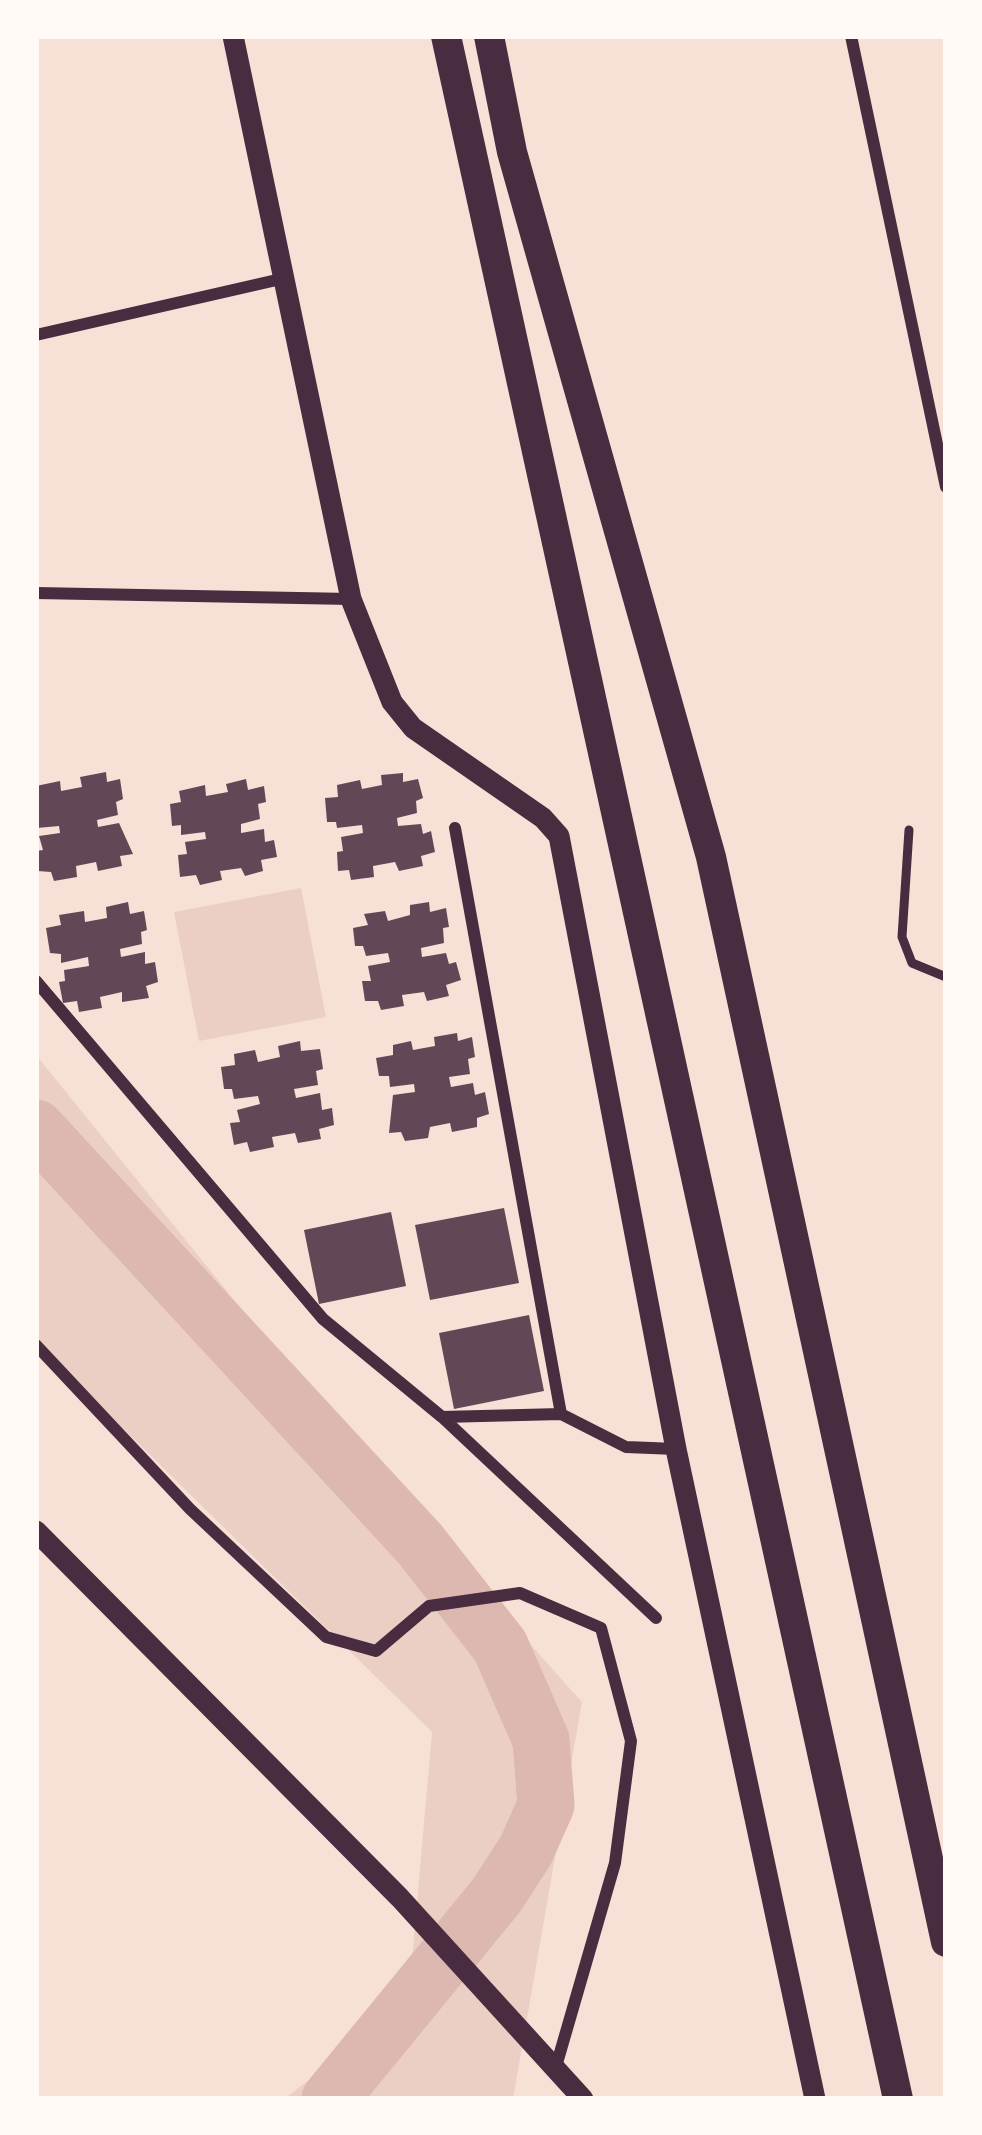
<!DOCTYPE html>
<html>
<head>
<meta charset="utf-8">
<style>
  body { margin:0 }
  #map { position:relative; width:982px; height:2135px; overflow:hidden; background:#f7e1d7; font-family:Manrope,sans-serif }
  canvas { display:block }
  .frame { position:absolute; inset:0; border:39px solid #fffaf5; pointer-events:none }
</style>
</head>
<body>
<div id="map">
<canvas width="982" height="2135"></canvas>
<div class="frame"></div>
</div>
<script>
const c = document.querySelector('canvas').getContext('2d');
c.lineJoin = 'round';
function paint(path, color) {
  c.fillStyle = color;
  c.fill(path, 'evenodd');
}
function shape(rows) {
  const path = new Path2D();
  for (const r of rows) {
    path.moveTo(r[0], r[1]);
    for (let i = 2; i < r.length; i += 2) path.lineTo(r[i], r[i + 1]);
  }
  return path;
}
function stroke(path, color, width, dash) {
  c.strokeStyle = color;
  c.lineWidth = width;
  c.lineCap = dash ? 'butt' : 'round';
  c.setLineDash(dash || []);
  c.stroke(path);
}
const green = shape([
  [301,888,326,1017,199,1041,174,912],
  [36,1055,353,1447,582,1702,513,2099,284,2099,408,2004,432,1732,36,1343]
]);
const river = shape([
  [36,1128,419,1543,500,1646,541,1740,546,1805,526,1850,497,1895,330,2099]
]);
const building = shape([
  [106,772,107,782,120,779,123,799,116,802,118,815,97,820,98,827,119,823,133,854,120,856,122,866,98,871,96,862,76,866,77,877,54,881,51,872,38,871,36,851,43,850,39,836,60,833,59,826,37,828,36,786,60,781,61,791,82,787,80,777],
  [403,773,403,782,418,779,423,798,416,801,417,813,397,818,398,826,421,824,423,834,431,831,435,852,421,856,423,866,399,871,395,862,373,866,374,877,351,880,349,870,338,871,337,852,343,851,341,837,363,833,362,825,337,828,336,822,327,822,325,798,338,797,337,785,360,780,362,789,382,785,381,775],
  [246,779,248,790,264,786,266,802,258,804,260,819,241,824,241,833,264,829,265,842,274,840,277,857,261,860,263,871,245,876,241,868,220,871,222,880,200,885,196,875,180,877,178,855,187,854,185,842,206,839,205,832,181,835,181,825,172,826,170,804,181,802,179,791,205,785,206,796,228,792,226,784],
  [128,902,130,914,144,911,147,930,141,932,142,944,120,949,121,957,145,952,145,964,155,962,158,982,146,986,149,998,122,1002,122,992,100,997,102,1008,79,1012,77,1001,63,1003,59,982,65,981,64,970,89,966,88,957,61,963,61,954,50,953,46,928,61,925,59,915,84,911,85,922,107,918,106,907],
  [429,902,430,912,446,908,449,927,443,928,444,943,421,948,422,957,446,953,449,964,456,962,461,980,446,985,449,996,427,1001,424,992,402,995,404,1006,381,1010,378,1001,365,1001,362,981,371,981,368,966,390,962,388,953,366,956,363,946,355,946,353,928,368,925,364,914,385,911,388,921,410,915,410,905],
  [457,1033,458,1041,472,1037,475,1057,468,1059,470,1074,449,1077,451,1087,473,1083,475,1095,485,1092,489,1114,477,1118,477,1127,452,1132,450,1123,430,1127,428,1138,405,1141,401,1132,389,1133,393,1095,415,1092,414,1084,390,1087,389,1076,379,1076,376,1058,393,1055,393,1045,411,1041,413,1050,435,1046,434,1037],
  [300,1041,301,1051,320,1049,323,1069,316,1071,318,1085,294,1089,296,1098,320,1093,322,1110,332,1108,334,1125,319,1129,321,1139,298,1143,295,1133,272,1137,274,1147,250,1152,247,1142,234,1145,230,1123,240,1122,237,1110,260,1104,258,1096,234,1099,232,1089,224,1089,221,1067,235,1065,234,1054,255,1050,258,1062,280,1057,278,1046],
  [504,1208,519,1283,430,1300,415,1225],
  [391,1212,406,1286,319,1304,304,1230],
  [529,1315,544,1391,454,1409,439,1333]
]);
const service = shape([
  [909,830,902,937,912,963,946,977]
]);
const minor = shape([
  [851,36,946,487],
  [36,335,281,279],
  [36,593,351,599],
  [455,828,561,1414],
  [36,981,323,1319,442,1417,656,1618],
  [36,1345,190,1509,326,1637,376,1651,429,1606,520,1593,601,1628,631,1741,615,1863,555,2070],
  [442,1417,561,1414,626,1447,676,1449]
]);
const tertiary = shape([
  [233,36,351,599,392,702,413,728,543,818,559,836,676,1449,815,2099],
  [36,1531,400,1898,583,2099]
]);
const motorway = shape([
  [446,36,898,2099],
  [489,36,512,152,711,857,946,1942]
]);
paint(green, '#ebcfc5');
stroke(river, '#dcb8b0', 57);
paint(building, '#644757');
stroke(service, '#4a2c40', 9);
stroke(minor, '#4a2c40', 12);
stroke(tertiary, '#4a2c40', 21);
stroke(motorway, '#4a2c40', 30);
</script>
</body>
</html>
